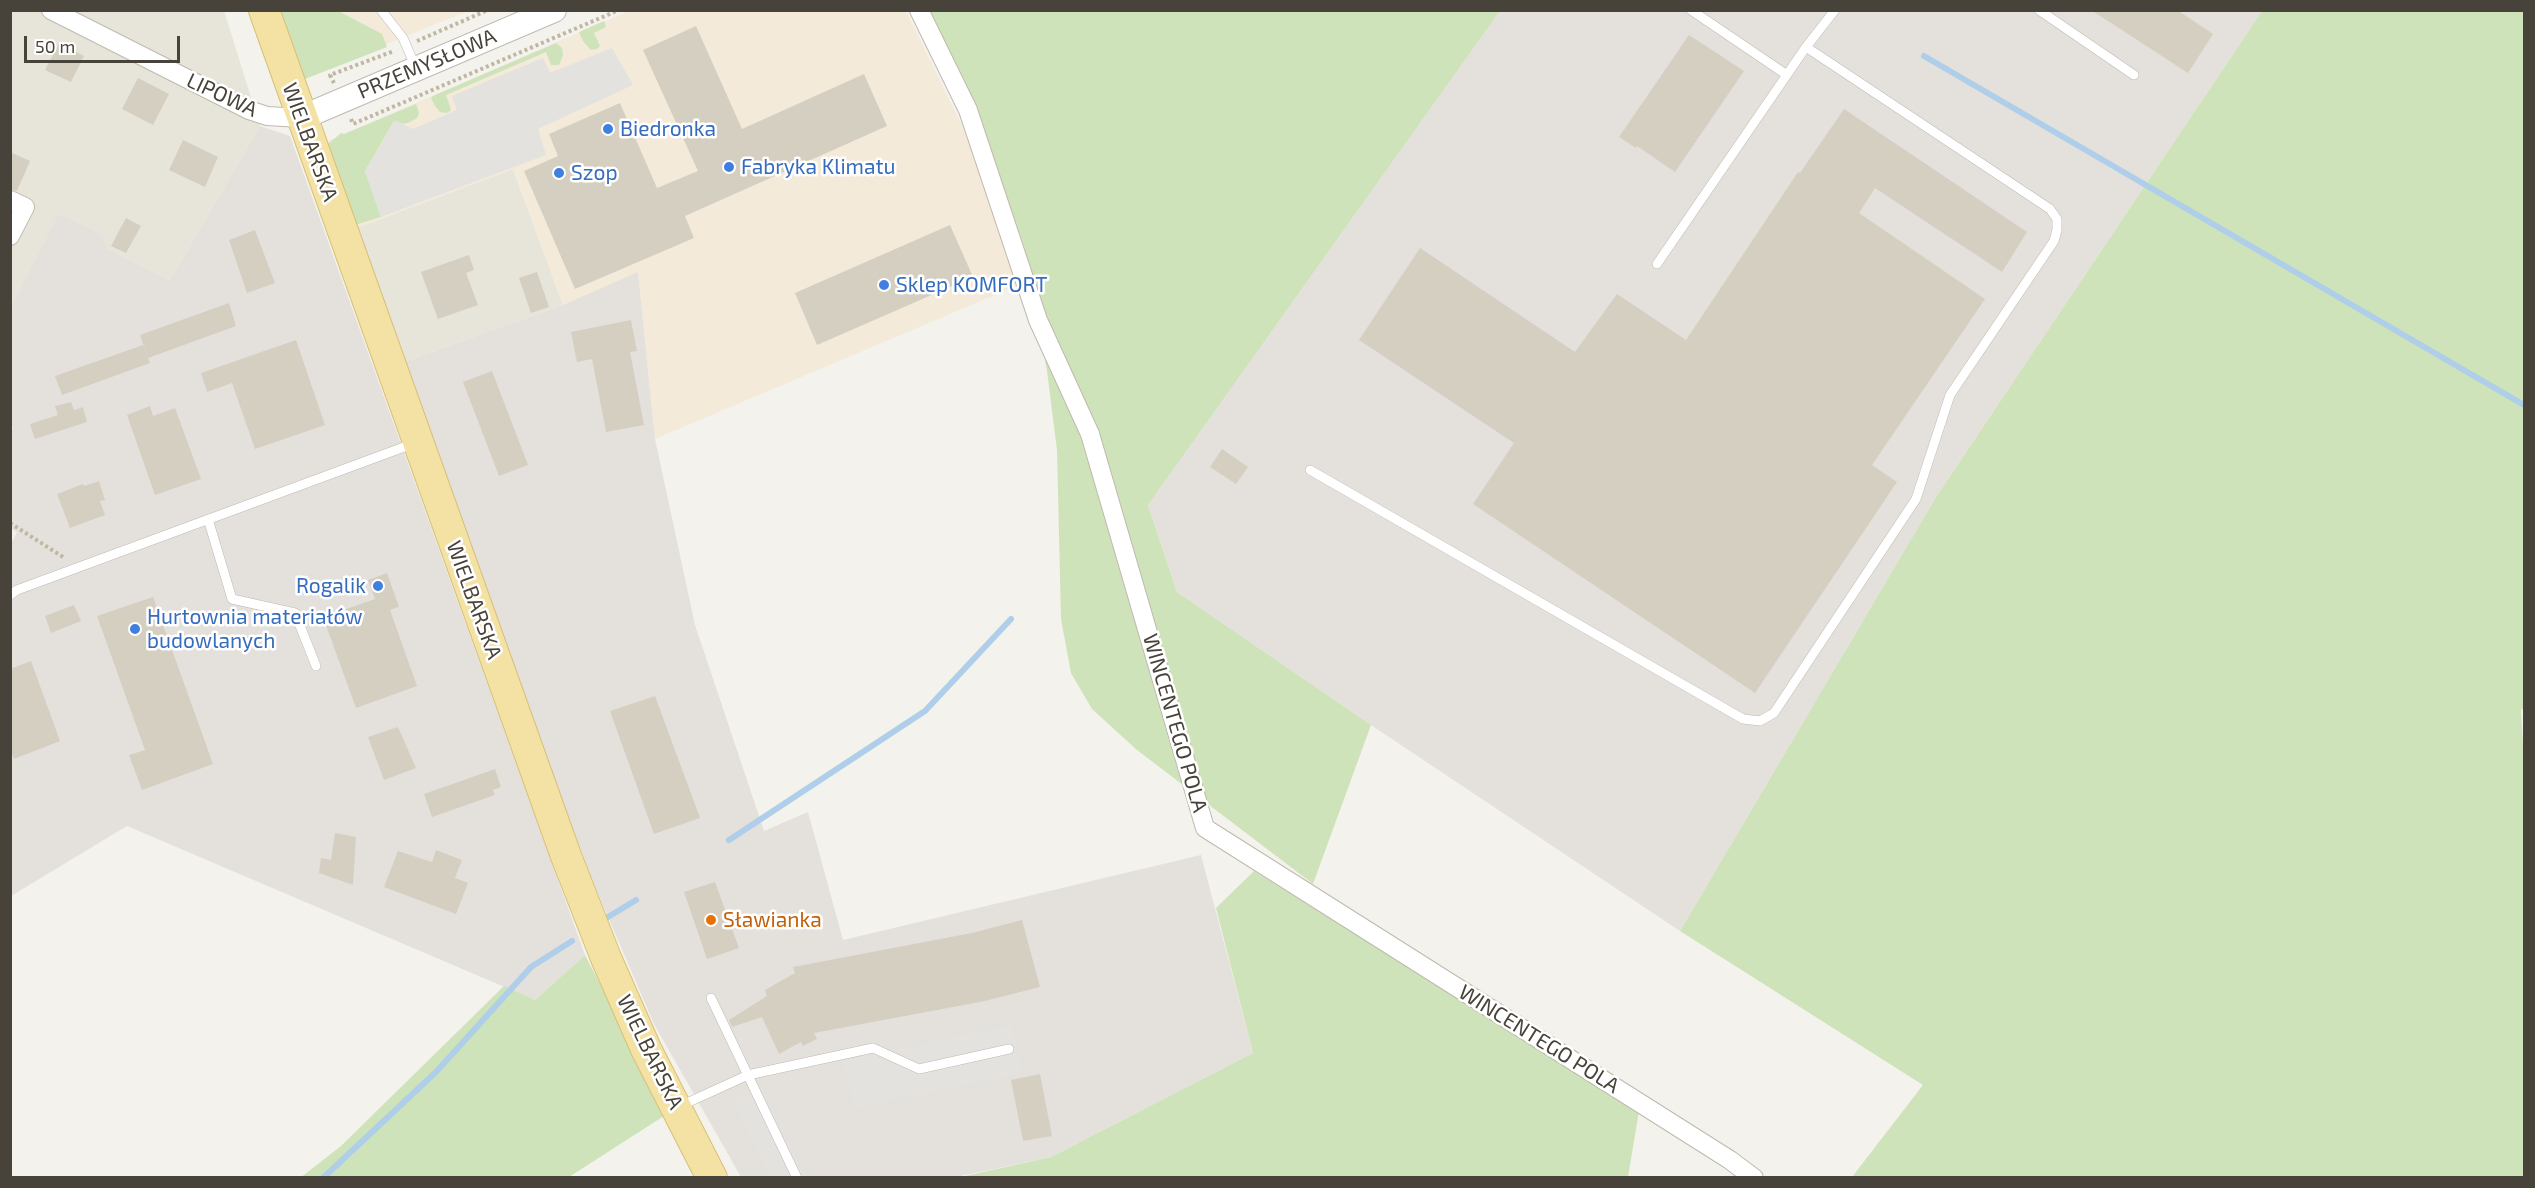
<!DOCTYPE html>
<html>
<head>
<meta charset="utf-8">
<style>
  body { margin:0 }
  #map { position:relative; width:2535px; height:1188px; overflow:hidden; background:#f4f2ec; font-family:"Exo 2",sans-serif }
  canvas { display:block }
  .frame { position:absolute; inset:0; border:12px solid #48433a; pointer-events:none }
  .scale { position:absolute; left:24px; top:36px; width:156px; height:27px; box-sizing:border-box; border:3px solid #48433a; border-top:0; padding-left:8px; font-size:18px; line-height:21px; white-space:nowrap; color:#48433a; -webkit-text-stroke:4px #fff; paint-order:stroke }
</style>
</head>
<body>
<div id="map">
<canvas width="2535" height="1188"></canvas>
<div class="frame"></div>
<div class="scale">50 m</div>
</div>
<script>
const c = document.querySelector('canvas').getContext('2d');
c.lineJoin = 'round';
function paint(path, color) {
  c.fillStyle = color;
  c.fill(path, 'evenodd');
}
function shape(rows) {
  const path = new Path2D();
  for (const r of rows) {
    path.moveTo(r[0], r[1]);
    for (let i = 2; i < r.length; i += 2) path.lineTo(r[i], r[i + 1]);
  }
  return path;
}
function stroke(path, color, width, dash) {
  c.strokeStyle = color;
  c.lineWidth = width;
  c.lineCap = dash ? 'butt' : 'round';
  c.setLineDash(dash || []);
  c.stroke(path);
}
function write(font, color, halo, rows, align = 'center') {
  c.font = font + ' "Exo 2",sans-serif';
  c.lineWidth = 5;
  c.setLineDash([]);
  c.textBaseline = 'middle';
  c.strokeStyle = halo;
  c.fillStyle = color;
  for (const [text, x, y, turn = 0] of rows) {
    c.save();
    c.translate(x, y);
    c.rotate((+turn || 0) * Math.PI / 180);
    c.textAlign = isNaN(turn) ? turn : align;
    if (halo) c.strokeText(text, 0, 0);
    c.fillText(text, 0, 0);
    c.restore();
  }
}
const residential = shape([
  [11,11,224,11,260,126,170,280,106,248,11,309],
  [513,169,563,305,401,363,354,229]
]);
const commercial = shape([
  [279,10,468,11,303,78],
  [629,11,906,11,964,130,1016,286,655,439,638,273,563,305,513,169,354,229,323,143]
]);
const industrial = shape([
  [1500,11,2262,11,1936,497,1680,931,1371,725,1177,592,1148,505],
  [260,126,290,136,585,955,535,1000,127,826,11,896,10,546,17,532,11,529,10,433,13,428,10,426,11,308,59,214,102,235,106,248,170,280],
  [638,272,655,439,695,625,764,831,808,812,843,940,1201,855,1253,1053,1051,1157,956,1177,741,1177,654,1024,590,875,401,363,563,305]
]);
const green = shape([
  [280,11,338,11,382,34,387,47,305,79],
  [925,11,1500,11,1148,505,1177,592,1371,725,1313,884,1137,750,1092,709,1071,673,1061,619,1057,450,1047,371,1024,246,1003,186],
  [2262,11,2524,11,2524,710,2521,709,2524,764,2524,1177,1852,1177,1923,1085,1680,931,1936,497],
  [604,21,606,27,594,33,600,46,597,49,591,50,583,41,579,32],
  [556,43,562,48,563,55,559,65,551,65,546,52,446,95,451,110,447,113,440,112,435,106,431,98,433,96],
  [416,104,419,113,417,118,408,123,401,124,394,121,365,171,381,217,355,225,327,145,341,133,344,134],
  [1254,871,1639,1111,1628,1177,956,1178,1051,1157,1253,1053,1216,908],
  [585,955,667,1114,569,1177,300,1178,341,1146,504,986,535,1000]
]);
const parking = shape([
  [612,48,633,85,538,129,546,155,381,217,365,172,395,120,413,129,457,110,452,96,543,58,550,73],
  [1012,1025,1022,1073,854,1108,844,1061],
  [762,1088,806,1177,770,1177,733,1102]
]);
const stream = shape([
  [1924,56,2524,405],
  [729,840,925,711,1011,619],
  [608,917,636,900],
  [323,1178,436,1072,531,967,572,941]
]);
const building = shape([
  [2091,10,2177,10,2213,34,2188,73],
  [696,26,742,129,864,74,887,126,685,216,694,238,575,289,524,171,558,156,549,134,620,103,657,188,698,171,643,50],
  [1689,35,1744,71,1675,172,1637,146,1636,148,1619,137],
  [59,43,84,56,71,82,45,70],
  [138,78,169,94,153,125,122,109],
  [1844,109,2027,232,2002,272,1875,188,1859,213,1985,299,1872,465,1897,482,1755,693,1473,504,1514,443,1359,340,1420,248,1575,352,1617,294,1686,340,1798,172,1800,173],
  [183,140,218,157,205,187,169,170],
  [10,152,30,161,17,191,10,189],
  [126,218,141,226,126,253,111,246],
  [950,225,973,277,817,345,795,293],
  [255,230,275,283,247,293,229,240],
  [469,255,474,270,466,273,478,305,438,319,421,272],
  [537,272,549,307,531,313,519,278],
  [229,303,236,326,148,358,140,335],
  [631,320,637,351,630,352,644,425,606,432,592,359,577,362,571,332],
  [296,340,325,425,255,449,232,383,207,392,201,373],
  [143,345,150,363,62,395,55,376],
  [492,371,528,465,499,476,463,382],
  [71,402,74,410,83,407,87,422,35,439,30,424,58,415,55,406],
  [150,406,153,416,175,408,201,479,155,495,127,415],
  [1222,449,1248,467,1236,484,1210,467],
  [99,481,105,500,100,501,105,515,70,528,57,494,83,484,84,486],
  [387,573,399,607,390,610,417,686,356,708,323,617,375,599,368,580],
  [153,597,213,764,142,790,129,755,145,750,97,616],
  [74,605,81,621,51,633,45,616],
  [31,661,60,741,14,759,10,749,10,669],
  [655,696,700,818,654,834,610,711],
  [398,727,416,768,384,780,368,737],
  [495,769,501,787,493,790,495,795,432,817,424,794],
  [335,833,356,837,353,885,319,873,321,858,331,860],
  [436,850,462,860,455,878,468,883,456,914,384,887,398,851,432,862],
  [715,882,739,948,707,959,684,892],
  [1022,920,1040,987,985,1001,814,1033,817,1039,803,1046,801,1042,779,1054,762,1017,732,1027,729,1020,767,996,765,990,795,973,793,967,972,933],
  [1040,1074,1052,1136,1023,1141,1011,1080]
]);
const path = shape([
  [417,41,488,10],
  [334,83,330,75,394,51],
  [351,119,353,124,619,10],
  [10,523,63,557]
]);
const service = shape([
  [381,10,403,38,416,68],
  [1691,10,1787,75],
  [2039,10,2134,75],
  [1657,264,1806,47,1835,10],
  [1310,470,1743,719,1760,721,1774,713,1916,499,1950,395,2054,241,2057,230,2057,219,2050,209,1806,47],
  [208,519,232,599,295,613,316,666],
  [10,595,17,590,415,443],
  [711,998,797,1178],
  [678,1107,748,1075,873,1048,919,1069,1009,1049]
]);
const minor = shape([
  [51,10,249,110,267,116,301,118],
  [919,10,968,110,1038,320,1090,434,1205,828,1730,1160,1754,1178],
  [10,200,25,207,10,236]
]);
const tertiary = shape([
  [301,118,554,10]
]);
const primary = shape([
  [264,10,566,856,606,958,646,1049,712,1178]
]);
const markers = [
  [608,129,6,"#3f7fe0"],
  [729,167,6,"#3f7fe0"],
  [559,173,6,"#3f7fe0"],
  [884,285,6,"#3f7fe0"],
  [378,586,6,"#3f7fe0"],
  [135,629,6,"#3f7fe0"],
  [711,920,6,"#e8710a"]
];
const streetNames = [
  ["PRZEMYSŁOWA",427,64,-23],
  ["LIPOWA",222,95,25],
  ["WIELBARSKA",310,142,70],
  ["WIELBARSKA",474,600,70],
  ["WINCENTEGO POLA",1175,723,74],
  ["WINCENTEGO POLA",1539,1039,32],
  ["WIELBARSKA",650,1052,64]
];
const shopNames = [
  ["Biedronka",620,129],
  ["Fabryka Klimatu",741,167],
  ["Szop",571,173],
  ["Sklep KOMFORT",896,285],
  ["Rogalik",366,586,"right"],
  ["Hurtownia materiałów",147,617],
  ["budowlanych",147,641]
];
const foodNames = [
  ["Sławianka",723,920]
];
paint(residential, '#e7e4da');
paint(commercial, '#f3eada');
paint(industrial, '#e4e1dd');
paint(green, '#cee3b9');
paint(parking, '#e3e2df');
stroke(stream, '#afcee9', 6);
paint(building, '#d5cfc2');
stroke(service, '#bfbaaf', 10);
stroke(minor, '#bfbaaf', 20);
stroke(tertiary, '#bfbaaf', 26);
stroke(primary, '#d8c176', 32);
stroke(path, '#bfb7a2', 4, [3, 3]);
stroke(service, '#fff', 9);
stroke(minor, '#fff', 18);
stroke(tertiary, '#fff', 24);
stroke(primary, '#f4e2a5', 30);
for (const [x, y, r, color] of markers) {
  const dot = new Path2D();
  dot.arc(x, y, r, 0, 2 * Math.PI);
  c.fillStyle = color;
  c.fill(dot);
  stroke(dot, '#fff', 2);
}
write('21px', '#48433a', '#fff', streetNames);
write('21px', '#366cbe', '#fff', shopNames, 'left');
write('21px', '#c56008', '#fff', foodNames, 'left');
</script>
</body>
</html>
